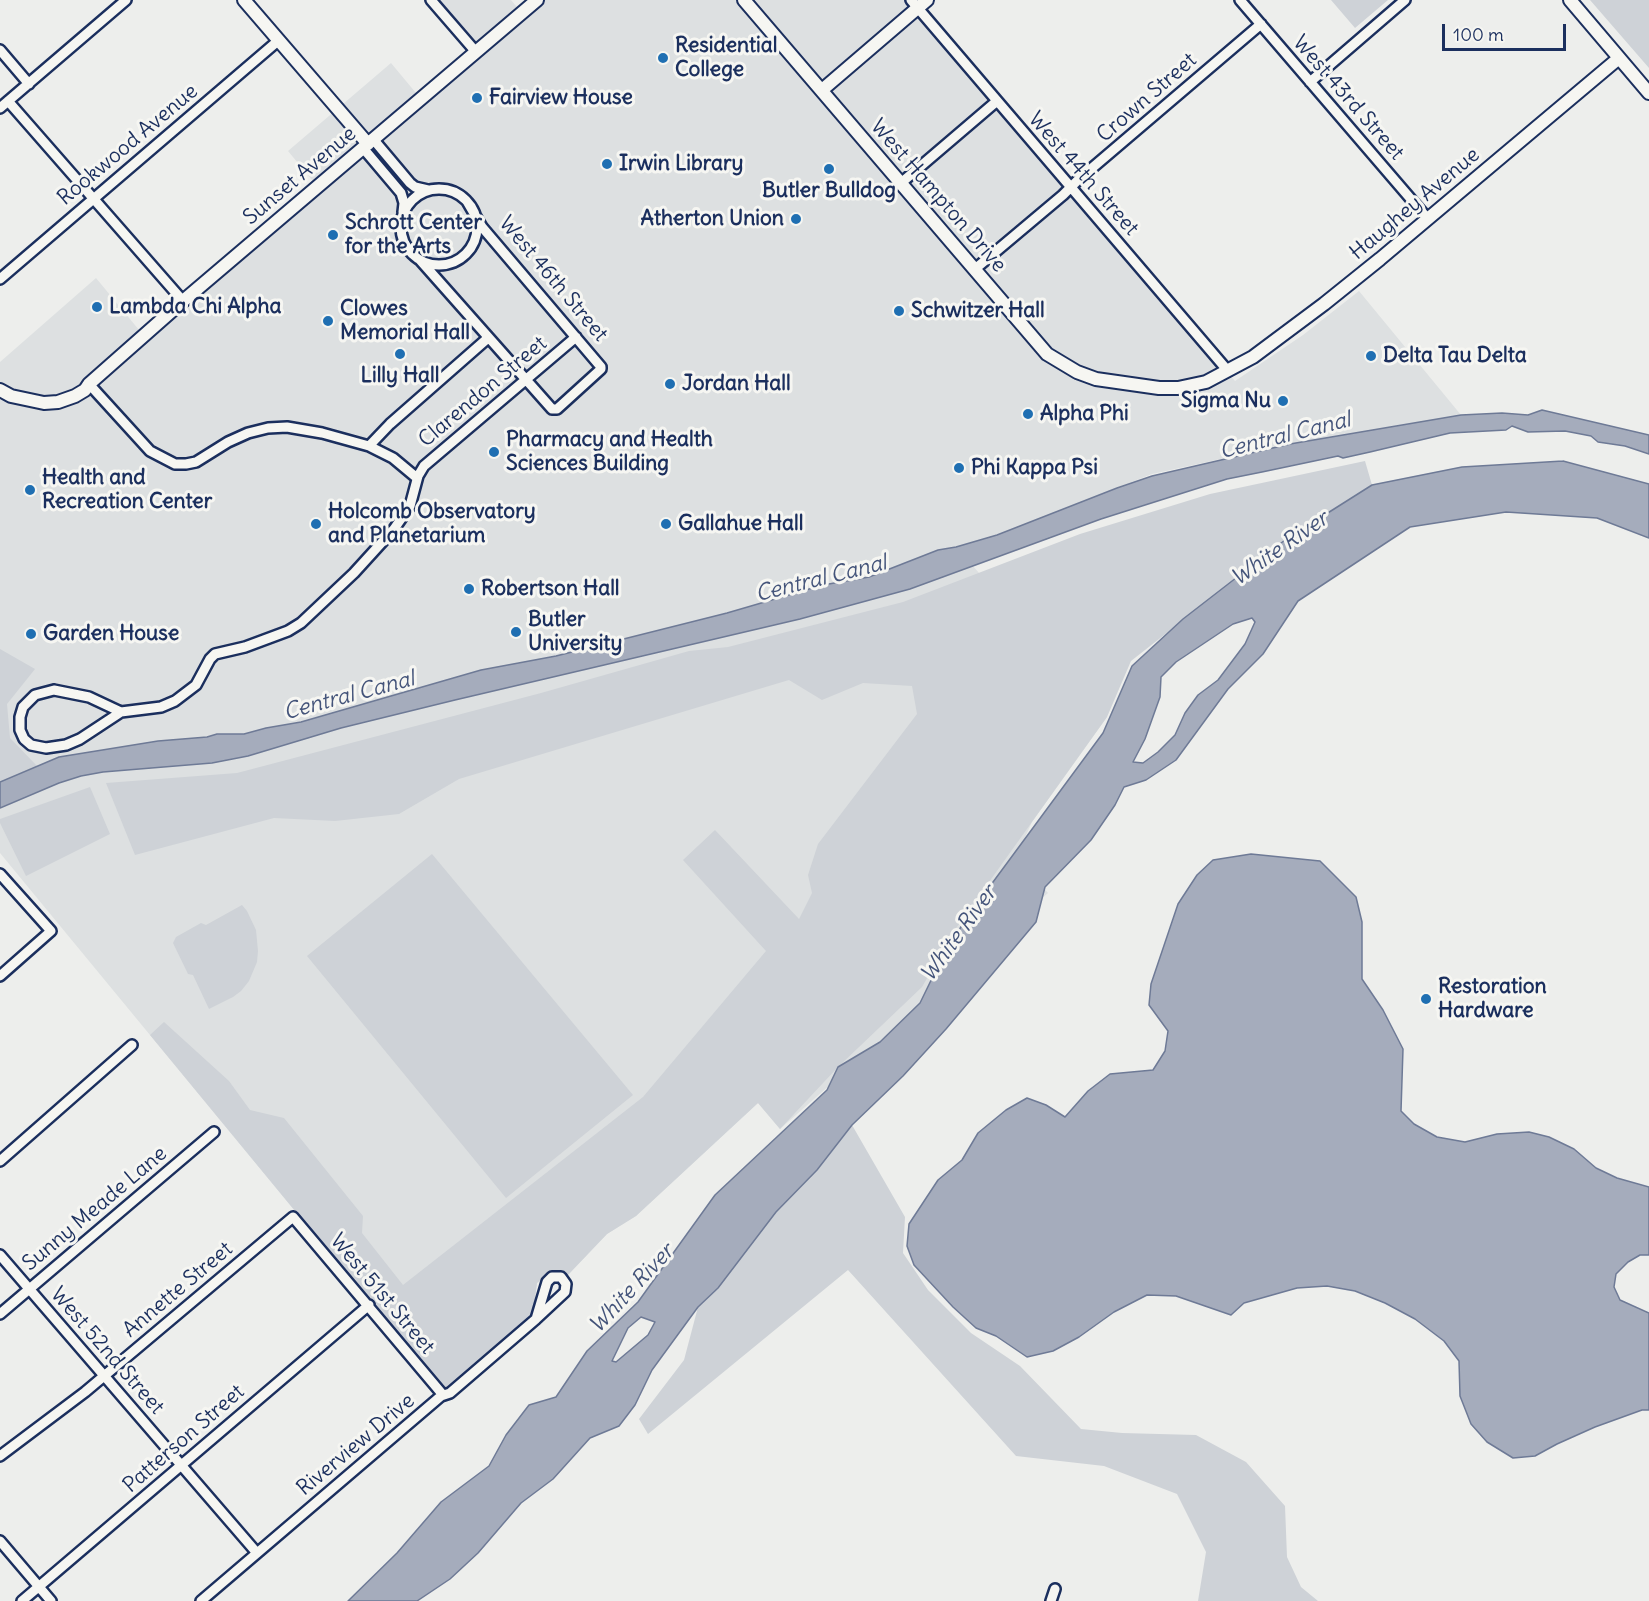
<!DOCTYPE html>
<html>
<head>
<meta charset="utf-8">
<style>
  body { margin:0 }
  #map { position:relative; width:1649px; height:1601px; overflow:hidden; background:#edeeec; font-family:Delius,sans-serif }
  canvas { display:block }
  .scale { position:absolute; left:1442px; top:24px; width:124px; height:27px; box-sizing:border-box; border:3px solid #1b2f5e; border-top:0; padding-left:8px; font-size:18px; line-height:21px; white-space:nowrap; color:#1b2f5e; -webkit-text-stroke:4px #f6f6f2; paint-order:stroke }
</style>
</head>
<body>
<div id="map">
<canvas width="1649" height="1601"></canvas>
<div class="scale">100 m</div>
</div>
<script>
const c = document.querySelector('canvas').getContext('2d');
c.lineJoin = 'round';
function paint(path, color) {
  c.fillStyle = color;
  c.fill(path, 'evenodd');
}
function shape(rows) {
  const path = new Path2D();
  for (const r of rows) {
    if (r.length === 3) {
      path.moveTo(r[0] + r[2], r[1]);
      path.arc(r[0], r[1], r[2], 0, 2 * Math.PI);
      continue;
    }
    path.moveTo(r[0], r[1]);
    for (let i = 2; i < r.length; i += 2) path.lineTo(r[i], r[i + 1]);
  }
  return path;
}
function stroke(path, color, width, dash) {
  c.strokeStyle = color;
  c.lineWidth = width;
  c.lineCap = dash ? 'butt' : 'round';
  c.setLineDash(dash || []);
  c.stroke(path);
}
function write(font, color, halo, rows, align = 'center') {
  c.font = font + ' Delius,sans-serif';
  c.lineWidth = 6;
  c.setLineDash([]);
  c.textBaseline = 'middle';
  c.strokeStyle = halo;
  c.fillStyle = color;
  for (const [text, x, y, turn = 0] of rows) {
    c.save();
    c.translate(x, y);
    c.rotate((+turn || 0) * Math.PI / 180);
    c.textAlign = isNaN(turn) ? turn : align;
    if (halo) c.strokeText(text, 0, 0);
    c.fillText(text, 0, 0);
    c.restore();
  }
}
const built = shape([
  [436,0,511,0,522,13,538,0,908,0,1235,381,1303,335,1359,291,1461,415,1290,444,1152,474,997,535,956,547,1107,717,1032,822,1016,857,1048,893,780,1129,758,1103,636,1216,607,1234,567,1276,560,1270,549,1273,537,1283,532,1320,445,1393,0,853,0,362,96,278,144,336,317,186,288,151,391,63,421,99,475,53]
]);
const green = shape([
  [1331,0,1388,0,1355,28],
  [1590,0,1649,0,1649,68],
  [1365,461,1372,485,1285,540,1131,661,1107,717,954,931,922,987,838,1067,780,1129,758,1103,636,1216,607,1234,567,1276,560,1270,549,1273,537,1283,532,1320,445,1393,150,1035,164,1022,229,1081,250,1110,284,1118,363,1216,362,1233,403,1285,643,1097,766,951,683,860,715,830,799,919,812,893,808,875,818,844,917,714,912,686,863,683,822,700,789,680,459,779,399,814,335,821,274,818,135,855,106,783,237,773,541,693,689,651,728,647,903,602,1080,534,1210,494],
  [0,649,35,669,7,704,10,738,37,766,0,782],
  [90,787,110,834,26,876,0,823,0,819],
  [432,854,633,1095,506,1198,307,956],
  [242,905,247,911,256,930,258,951,257,962,249,981,241,991,233,997,209,1009,193,975,188,974,173,943,176,937,201,923,206,925],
  [852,1125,905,1217,903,1253,928,1290,971,1333,1020,1366,1081,1429,1122,1433,1196,1435,1246,1462,1285,1506,1287,1557,1301,1587,1318,1601,1198,1601,1206,1552,1177,1494,1104,1466,1016,1456,848,1270,648,1434,639,1419,684,1360,698,1307,718,1288,776,1212,817,1170]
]);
const water = shape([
  [1542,410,1649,435,1649,454,1625,446,1598,442,1591,436,1565,431,1528,432,1512,426,1506,430,1450,433,1370,452,1343,458,1338,456,1262,472,1227,479,1101,519,910,589,800,619,455,700,341,728,248,756,212,763,103,772,81,776,59,783,0,808,0,782,59,757,158,741,207,737,217,734,244,734,266,728,301,722,481,670,556,656,727,613,823,585,869,577,938,550,956,547,997,535,1117,488,1152,476,1290,444,1461,415,1502,413,1528,415,1542,410],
  [1563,461,1649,484,1649,538,1597,518,1506,512,1410,527,1298,601,1263,654,1228,689,1176,760,1146,780,1124,787,1115,805,1091,840,1045,887,1036,922,946,1029,903,1076,852,1125,817,1170,776,1212,718,1288,698,1307,652,1370,635,1405,619,1426,590,1438,553,1479,521,1503,478,1553,450,1579,417,1601,348,1601,397,1553,441,1502,489,1466,506,1435,529,1405,556,1397,587,1351,638,1302,715,1195,827,1090,838,1067,880,1042,920,1003,938,966,965,920,1103,733,1132,666,1183,619,1285,540,1372,485,1462,467,1563,461],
  [1252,618,1255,622,1245,644,1218,680,1198,695,1185,713,1175,735,1158,752,1143,763,1133,762,1145,739,1160,697,1161,677,1176,662,1233,624,1252,618],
  [641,1317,655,1322,648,1335,616,1362,612,1361,628,1328,641,1317],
  [1251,854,1320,861,1356,897,1362,922,1362,979,1383,1010,1403,1049,1401,1111,1414,1124,1437,1137,1465,1142,1497,1134,1529,1132,1549,1137,1574,1149,1596,1168,1617,1178,1649,1187,1649,1255,1640,1255,1628,1262,1616,1274,1614,1287,1620,1300,1649,1313,1649,1410,1642,1410,1595,1427,1557,1444,1535,1456,1513,1458,1487,1442,1471,1424,1460,1396,1459,1361,1444,1341,1415,1319,1385,1303,1355,1291,1327,1286,1297,1288,1244,1303,1231,1315,1176,1296,1147,1295,1114,1312,1079,1337,1053,1351,1027,1357,996,1336,976,1328,953,1307,914,1265,907,1246,909,1224,938,1180,962,1160,978,1133,1006,1110,1027,1098,1046,1105,1065,1117,1088,1091,1110,1074,1153,1070,1165,1051,1168,1031,1149,1005,1151,984,1178,904,1197,875,1213,860,1251,854]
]);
const street = shape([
  [431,0,476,52],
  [911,0,1228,371],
  [1240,0,1428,219],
  [0,50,29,84],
  [1310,82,1405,0],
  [8,101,183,301],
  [0,108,126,0],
  [373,139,410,183,415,187,428,190],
  [363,148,401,193,404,203,403,212],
  [901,183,997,101],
  [439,227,38],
  [420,260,552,409,557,409,601,369,601,367,482,227,468,203],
  [975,269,1063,195,1078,180,1261,24],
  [0,279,279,40],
  [89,384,150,451,175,464,186,464,196,462,228,442,248,433,268,428,287,427,322,433,369,446,393,458,417,478],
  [369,446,390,424,488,338],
  [54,690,89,697,121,712,80,739,66,745,46,748,31,745,24,739,20,730,20,717,23,707,35,695,54,690],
  [121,712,161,707,175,701,196,685,210,659,215,654,245,647,288,631,301,623,354,573,394,529,410,506,418,476,424,466,576,337],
  [0,874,51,931,0,976],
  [0,1161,132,1045],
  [0,1255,257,1553],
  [0,1314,214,1132],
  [0,1456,85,1392,293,1217,443,1395],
  [0,1541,51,1601],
  [22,1601,369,1305],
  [201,1601,441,1396,450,1393,536,1319,565,1292,566,1284,561,1277,552,1277,547,1282,536,1319],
  [1051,1601,1055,1589]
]);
const secondary = shape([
  [244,0,368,144],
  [744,0,1047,354,1077,372,1096,379,1159,388,1178,388,1206,382,1253,357,1324,304,1380,259,1619,58],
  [1570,0,1649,93],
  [822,90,927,0],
  [0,390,11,396,44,403,58,402,75,396,85,390,89,384,183,301,537,0]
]);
const markers = [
  [663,58,6,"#1f6fb2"],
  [477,98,6,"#1f6fb2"],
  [607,164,6,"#1f6fb2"],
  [829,169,6,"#1f6fb2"],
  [796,219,6,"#1f6fb2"],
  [333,235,6,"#1f6fb2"],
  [97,307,6,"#1f6fb2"],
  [899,311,6,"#1f6fb2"],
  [328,321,6,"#1f6fb2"],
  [400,354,6,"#1f6fb2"],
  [1371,356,6,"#1f6fb2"],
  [670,384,6,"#1f6fb2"],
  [1283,401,6,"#1f6fb2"],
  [1028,414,6,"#1f6fb2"],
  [494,452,6,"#1f6fb2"],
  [959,468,6,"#1f6fb2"],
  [30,490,6,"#1f6fb2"],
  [316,524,6,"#1f6fb2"],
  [666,524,6,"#1f6fb2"],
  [469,589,6,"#1f6fb2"],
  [516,632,6,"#1f6fb2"],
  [31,634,6,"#1f6fb2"],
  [1426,999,6,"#1f6fb2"]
];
const poiNames = [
  ["Residential",675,46],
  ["College",675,70],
  ["Fairview House",489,98],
  ["Irwin Library",619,164],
  ["Butler Bulldog",829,191,"center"],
  ["Atherton Union",784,219,"right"],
  ["Schrott Center",345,223],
  ["for the Arts",345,247],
  ["Lambda Chi Alpha",109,307],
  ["Clowes",340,309],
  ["Memorial Hall",340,333],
  ["Schwitzer Hall",911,311],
  ["Delta Tau Delta",1383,356],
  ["Lilly Hall",400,376,"center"],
  ["Jordan Hall",682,384],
  ["Sigma Nu",1271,401,"right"],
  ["Alpha Phi",1040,414],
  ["Pharmacy and Health",506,440],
  ["Sciences Building",506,464],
  ["Phi Kappa Psi",971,468],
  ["Health and",42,478],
  ["Recreation Center",42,502],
  ["Holcomb Observatory",328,512],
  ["and Planetarium",328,536],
  ["Gallahue Hall",678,524],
  ["Robertson Hall",481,589],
  ["Butler",528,620],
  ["University",528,644],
  ["Garden House",43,634],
  ["Restoration",1438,987],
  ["Hardware",1438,1011]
];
const streetNames = [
  ["Crown Street",1147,98,-41],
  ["West 43rd Street",1348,98,49],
  ["Rookwood Avenue",128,145,-40],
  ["West 44th Street",1083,174,49],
  ["Sunset Avenue",300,176,-40],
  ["West Hampton Drive",938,196,49],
  ["Haughey Avenue",1415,204,-40],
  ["West 46th Street",553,279,50],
  ["Clarendon Street",483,392,-40],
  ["Sunny Meade Lane",95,1209,-40],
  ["Annette Street",178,1290,-40],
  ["West 51st Street",382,1294,50],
  ["West 52nd Street",107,1351,49],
  ["Patterson Street",184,1439,-41],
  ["Riverview Drive",356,1445,-40]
];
const waterNames = [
  ["Central Canal",1285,436,-14],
  ["White River",1280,549,-35],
  ["Central Canal",821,579,-14],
  ["Central Canal",349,696,-15],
  ["White River",959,934,-54],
  ["White River",632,1289,-47]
];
paint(built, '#dde0e1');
paint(green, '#ced2d7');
paint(water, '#a5acbc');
stroke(water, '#6e7a96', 1.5);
stroke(street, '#1b2f5e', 14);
stroke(secondary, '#1b2f5e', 16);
stroke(street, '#f6f6f2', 9);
stroke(secondary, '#f6f6f2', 12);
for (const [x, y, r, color] of markers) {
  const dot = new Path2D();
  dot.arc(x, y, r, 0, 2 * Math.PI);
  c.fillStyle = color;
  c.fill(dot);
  stroke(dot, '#f6f6f2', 2);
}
write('bold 21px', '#1b2f5e', '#f6f6f2', poiNames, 'left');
write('21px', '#1b2f5e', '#f6f6f2', streetNames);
write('italic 22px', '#44547a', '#f6f6f2', waterNames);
</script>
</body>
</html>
